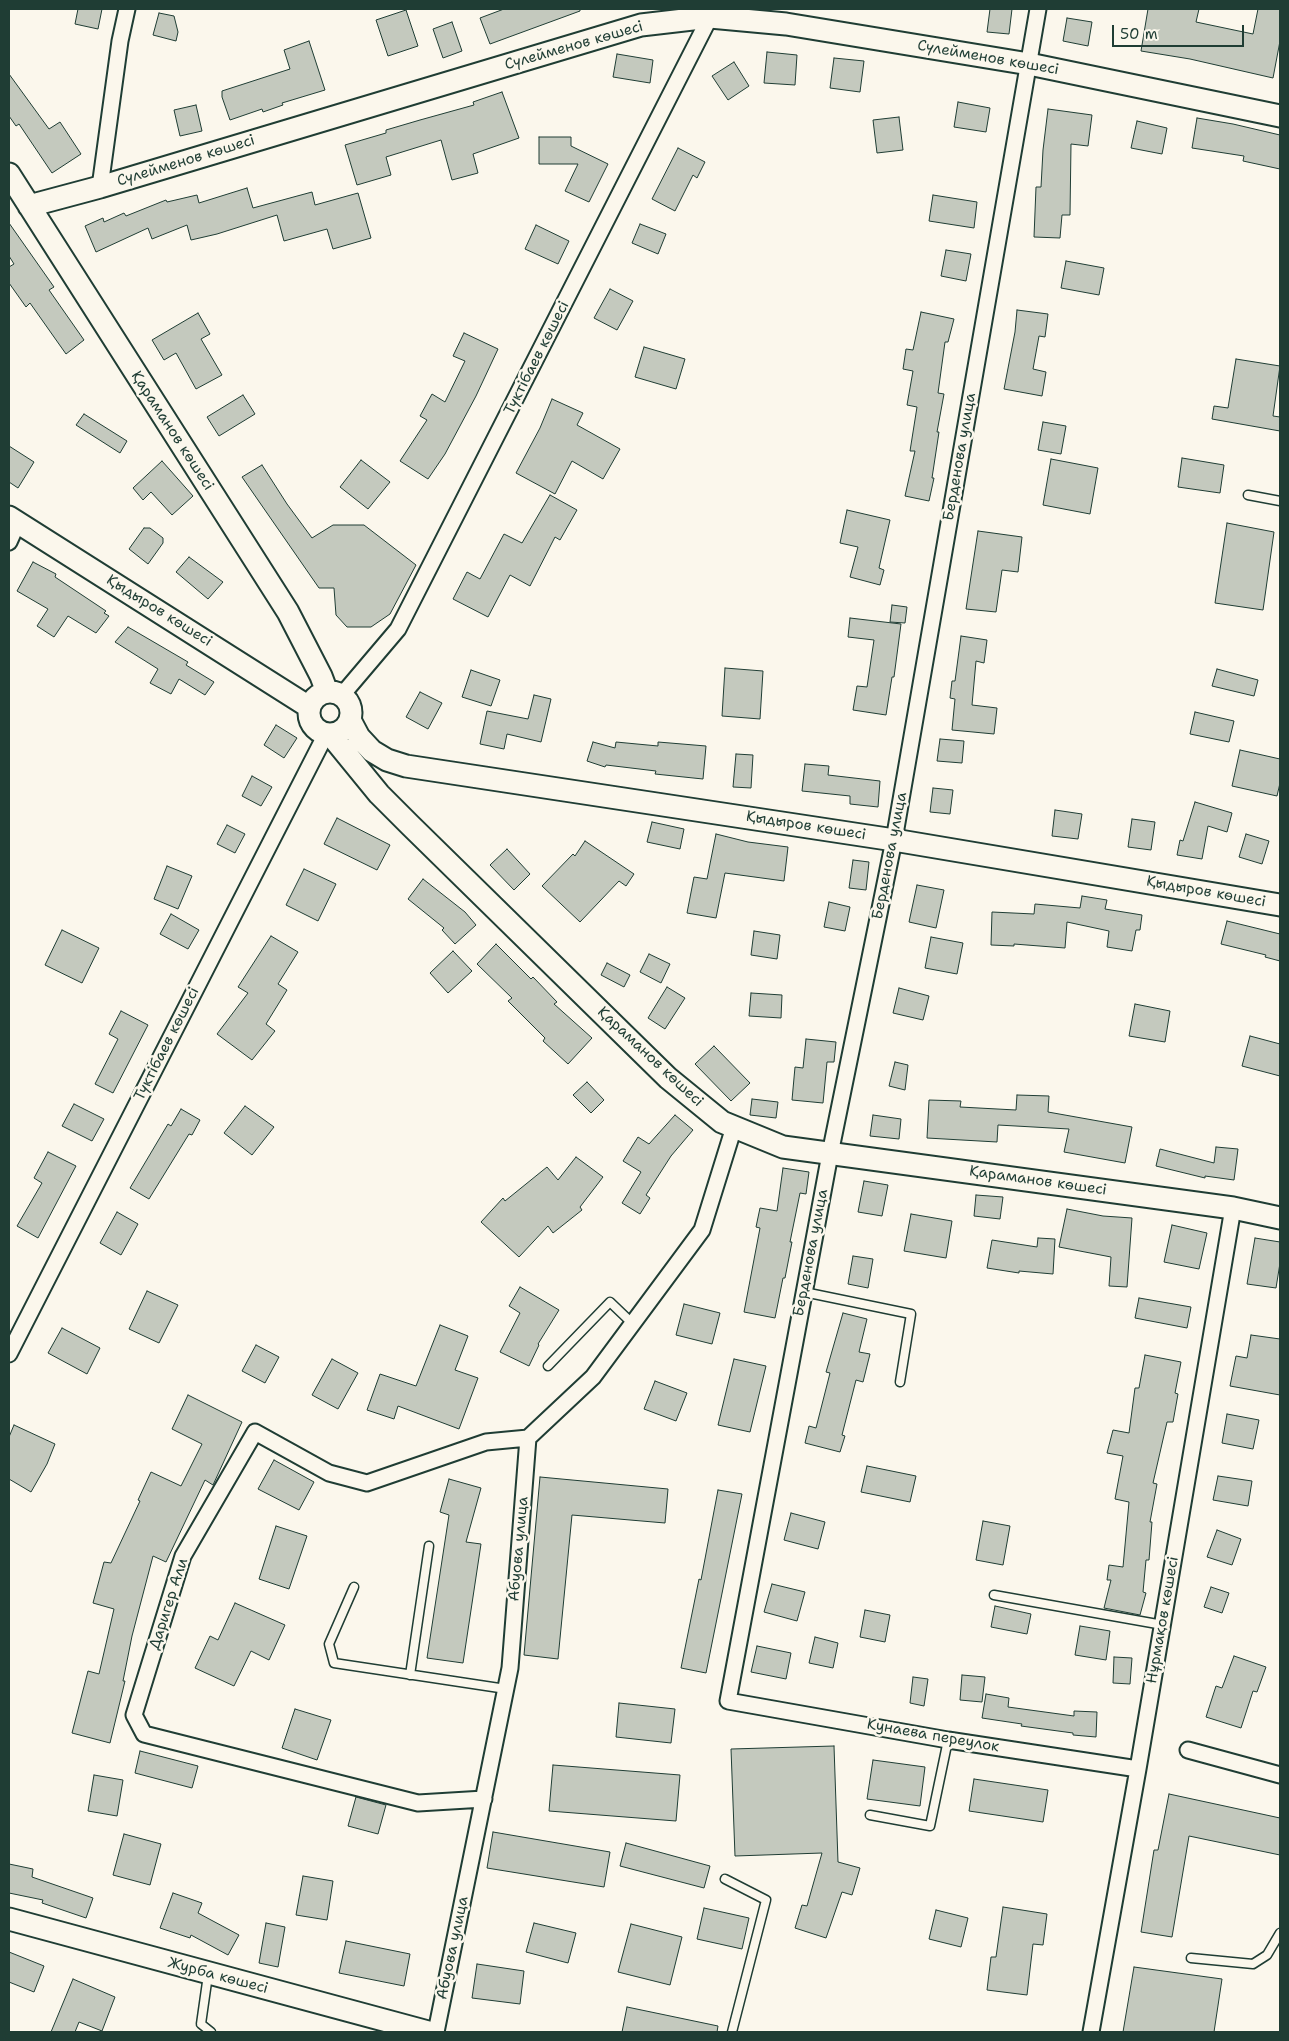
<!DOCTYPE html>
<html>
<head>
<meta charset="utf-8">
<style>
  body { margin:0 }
  #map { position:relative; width:1289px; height:2041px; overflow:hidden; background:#fbf7ec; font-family:"Shantell Sans",sans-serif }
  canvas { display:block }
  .frame { position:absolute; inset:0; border:10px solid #1f3d34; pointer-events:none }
  .scale { position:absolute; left:1112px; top:25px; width:132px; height:22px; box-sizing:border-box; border:2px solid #1f3d34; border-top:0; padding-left:6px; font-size:15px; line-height:18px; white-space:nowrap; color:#1f3d34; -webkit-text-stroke:4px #fbf7ec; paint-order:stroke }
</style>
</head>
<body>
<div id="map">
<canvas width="1289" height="2041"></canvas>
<div class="frame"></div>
<div class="scale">50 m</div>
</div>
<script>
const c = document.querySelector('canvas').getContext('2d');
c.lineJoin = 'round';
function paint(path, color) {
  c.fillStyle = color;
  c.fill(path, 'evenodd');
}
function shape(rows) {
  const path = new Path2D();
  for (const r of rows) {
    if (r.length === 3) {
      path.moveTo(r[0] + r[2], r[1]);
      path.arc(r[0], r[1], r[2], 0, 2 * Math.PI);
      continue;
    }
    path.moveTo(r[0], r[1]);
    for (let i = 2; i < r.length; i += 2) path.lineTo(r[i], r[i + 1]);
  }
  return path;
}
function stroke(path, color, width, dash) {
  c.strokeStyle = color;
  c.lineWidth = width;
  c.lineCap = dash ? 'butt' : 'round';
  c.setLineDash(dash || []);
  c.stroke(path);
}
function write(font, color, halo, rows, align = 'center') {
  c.font = font + ' "Shantell Sans",sans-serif';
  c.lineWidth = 5;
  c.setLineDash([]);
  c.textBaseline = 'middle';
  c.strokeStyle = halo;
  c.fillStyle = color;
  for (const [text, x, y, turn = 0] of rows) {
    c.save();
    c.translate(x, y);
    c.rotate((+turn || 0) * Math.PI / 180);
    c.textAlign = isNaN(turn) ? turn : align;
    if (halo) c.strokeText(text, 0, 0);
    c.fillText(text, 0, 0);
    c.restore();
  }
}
const building = shape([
  [78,9,102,9,98,29,75,24,78,9],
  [504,9,580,9,580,11,490,44,480,18,504,9],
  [990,9,1012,9,1009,34,987,32,990,9],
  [1148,9,1199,9,1196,22,1253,34,1258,9,1280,9,1280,41,1273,78,1190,59,1141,51,1148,9],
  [406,10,418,46,388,56,376,20,406,10],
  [159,13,174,16,178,32,176,41,153,35,159,13],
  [1067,18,1092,22,1088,46,1063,41,1067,18],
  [452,22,462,51,443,58,433,29,452,22],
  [309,41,325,90,282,103,283,105,263,112,262,109,230,120,222,97,222,91,290,69,284,50,309,41],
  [767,52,797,55,795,85,764,83,767,52],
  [617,54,653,60,650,83,613,77,617,54],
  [834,58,864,61,860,92,830,88,834,58],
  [734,62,749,86,728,100,712,76,734,62],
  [9,74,49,129,60,122,81,154,52,173,19,124,16,126,9,116,9,74],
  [502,92,519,138,473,154,478,173,452,180,441,140,386,157,391,175,357,185,345,145,386,133,386,130,420,120,474,105,473,102,502,92],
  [958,102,990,108,986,132,954,127,958,102],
  [196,105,202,131,180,136,174,110,196,105],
  [1048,109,1092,115,1088,146,1071,144,1070,215,1062,215,1060,238,1034,237,1036,187,1041,187,1043,150,1048,109],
  [899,117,903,150,877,153,873,120,899,117],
  [1197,118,1233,124,1280,135,1280,169,1243,161,1244,156,1192,148,1197,118],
  [1137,121,1167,128,1162,154,1131,148,1137,121],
  [539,137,571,137,571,146,608,164,589,202,565,191,578,164,539,164,539,137],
  [678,148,705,162,697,178,693,175,675,211,652,199,678,148],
  [247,188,253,208,312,192,315,205,358,193,371,238,333,249,327,229,284,241,277,215,217,234,191,240,187,225,152,239,148,228,96,252,85,226,103,218,104,222,124,213,126,216,166,200,167,202,197,195,199,203,247,188],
  [933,195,977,202,974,228,929,221,933,195],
  [9,223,54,287,49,290,84,340,66,354,30,303,26,307,9,283,9,267,14,264,9,256,9,223],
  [640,224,666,234,658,254,632,243,640,224],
  [536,225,569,241,558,264,525,249,536,225],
  [946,250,971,254,966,281,941,276,946,250],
  [1066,261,1104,268,1099,295,1061,288,1066,261],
  [610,289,633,301,617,330,594,318,610,289],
  [1017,310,1048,314,1045,337,1039,336,1033,369,1046,372,1042,396,1004,389,1015,332,1017,310],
  [921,312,954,319,948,342,945,342,938,393,944,394,937,432,939,432,932,478,934,478,929,501,905,496,915,451,910,451,917,407,907,405,913,371,903,369,906,349,913,350,921,312],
  [198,313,210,334,201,339,222,375,196,389,176,353,164,360,152,340,198,313],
  [464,333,498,349,476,396,445,454,428,479,400,461,427,420,420,416,432,394,445,402,465,361,453,356,464,333],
  [644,347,685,359,676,389,635,377,644,347],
  [1236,359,1280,366,1273,416,1280,417,1280,431,1212,419,1214,406,1228,408,1236,359],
  [243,395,255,414,219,436,207,417,243,395],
  [552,399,583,413,577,425,620,449,603,479,572,461,555,494,516,473,540,428,552,399],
  [84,414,127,441,120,453,76,425,84,414],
  [1043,422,1066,426,1061,454,1038,450,1043,422],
  [9,446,34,462,18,488,9,482,9,446],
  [1182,458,1224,465,1220,493,1178,487,1182,458],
  [1051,459,1098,468,1090,514,1043,505,1051,459],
  [361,460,390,482,368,509,340,487,361,460],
  [162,461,193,496,172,515,151,492,143,500,133,488,162,461],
  [262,465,287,504,312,538,333,525,364,525,416,565,390,614,371,627,347,627,336,615,334,588,319,588,242,477,262,465],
  [550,495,577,510,560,540,555,537,530,586,510,575,488,617,453,599,467,572,480,579,504,534,522,543,550,495],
  [847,510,890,520,879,568,884,570,880,585,850,577,858,547,840,543,847,510],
  [1227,523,1274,532,1263,610,1215,603,1227,523],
  [144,528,150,528,163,538,163,543,148,564,129,549,144,528],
  [978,531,1022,537,1018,572,1002,570,996,612,966,609,978,531],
  [189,557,223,582,208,599,176,572,189,557],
  [33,562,56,574,55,577,106,611,104,613,109,616,96,633,68,616,54,637,37,626,48,609,17,591,33,562],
  [892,605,907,607,905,623,890,622,892,605],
  [850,618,901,624,894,677,892,677,886,715,853,710,857,686,867,687,874,640,848,637,850,618],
  [128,627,188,662,186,665,214,682,205,695,179,679,171,694,150,683,158,669,115,642,128,627],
  [961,636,987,640,984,663,976,661,972,705,997,708,994,734,952,730,955,699,950,698,952,681,955,681,961,636],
  [725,668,763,671,760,719,722,716,725,668],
  [1217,669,1258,680,1254,696,1212,686,1217,669],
  [471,670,500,680,491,706,462,697,471,670],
  [420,692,442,703,428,729,406,717,420,692],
  [534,695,551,699,541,742,507,734,504,749,480,744,487,711,528,719,534,695],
  [1195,712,1234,721,1229,742,1190,734,1195,712],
  [276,725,297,738,284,758,264,745,276,725],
  [940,739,964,741,962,763,937,761,940,739],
  [593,742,615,748,616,742,658,746,658,742,706,746,703,779,655,774,656,771,606,765,605,767,587,761,593,742],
  [1240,750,1280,759,1280,783,1277,796,1232,786,1240,750],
  [736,754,753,755,751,788,733,787,736,754],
  [805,764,829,766,828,775,880,781,878,807,850,804,850,796,802,791,805,764],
  [252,776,272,787,261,806,242,796,252,776],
  [933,788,953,790,950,814,930,812,933,788],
  [1195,802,1232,813,1227,832,1208,826,1202,859,1177,855,1180,840,1183,841,1195,802],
  [1055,810,1082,814,1078,839,1052,836,1055,810],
  [337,818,390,845,377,870,324,844,337,818],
  [1132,819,1155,822,1151,850,1128,847,1132,819],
  [652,822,684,829,680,849,647,842,652,822],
  [227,825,245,834,235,853,217,844,227,825],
  [716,834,748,842,788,847,784,881,725,873,716,918,687,913,694,877,707,879,716,834],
  [1246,834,1269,841,1262,864,1239,857,1246,834],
  [585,841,634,874,626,886,619,881,580,922,542,886,573,854,575,856,585,841],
  [507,849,530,874,514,890,490,865,507,849],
  [853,860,869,862,866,890,849,888,853,860],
  [167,866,192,876,178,909,154,899,167,866],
  [304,869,336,884,318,921,286,905,304,869],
  [423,879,465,912,476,925,455,944,442,930,444,928,408,899,423,879],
  [917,885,944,890,936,928,909,922,917,885],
  [1082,896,1107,900,1105,909,1142,915,1140,930,1136,930,1132,951,1107,947,1109,931,1067,922,1065,948,1014,944,1014,946,991,945,992,912,1034,914,1035,904,1080,908,1082,896],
  [829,902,850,907,845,931,824,927,829,902],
  [171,914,199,930,188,949,160,934,171,914],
  [1227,921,1280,934,1280,961,1265,957,1266,955,1221,944,1227,921],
  [62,930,99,948,82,983,45,965,62,930],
  [754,931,780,935,777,959,751,955,754,931],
  [271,936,298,952,278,984,287,990,266,1024,275,1031,252,1060,217,1034,248,993,238,987,271,936],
  [931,937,963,943,957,974,925,968,931,937],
  [496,944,531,979,533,977,557,1002,554,1004,592,1038,568,1064,543,1041,545,1038,508,1001,512,998,477,964,496,944],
  [453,951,472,971,448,993,430,973,453,951],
  [649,954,670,964,661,983,640,972,649,954],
  [607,963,630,975,624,987,601,975,607,963],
  [667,987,685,998,665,1029,648,1018,667,987],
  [899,988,929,996,923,1020,893,1013,899,988],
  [751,993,782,995,781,1018,749,1016,751,993],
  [1135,1004,1170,1011,1165,1042,1129,1036,1135,1004],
  [121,1011,148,1025,113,1093,95,1084,118,1039,109,1034,121,1011],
  [1250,1036,1280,1044,1280,1076,1242,1066,1250,1036],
  [806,1039,836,1042,834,1062,827,1062,823,1103,792,1100,795,1067,803,1068,806,1039],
  [714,1046,750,1083,731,1101,695,1064,714,1046],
  [895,1062,908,1065,905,1090,889,1086,895,1062],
  [587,1082,604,1100,591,1113,573,1095,587,1082],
  [1017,1095,1049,1096,1048,1112,1132,1127,1125,1163,1064,1152,1069,1129,998,1125,997,1142,927,1138,929,1100,961,1101,960,1107,1016,1110,1017,1095],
  [752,1099,778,1102,776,1118,750,1115,752,1099],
  [74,1104,104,1119,92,1141,62,1126,74,1104],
  [245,1106,274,1127,252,1155,224,1133,245,1106],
  [181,1109,200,1120,192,1135,189,1134,149,1199,130,1188,168,1124,171,1126,181,1109],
  [675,1115,693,1130,671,1156,646,1195,650,1198,640,1214,622,1203,641,1172,623,1161,638,1137,649,1144,675,1115],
  [873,1115,901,1119,899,1139,870,1136,873,1115],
  [1216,1147,1238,1149,1234,1180,1205,1176,1205,1178,1156,1166,1160,1149,1214,1163,1216,1147],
  [48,1152,76,1166,38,1238,17,1226,42,1183,34,1178,48,1152],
  [576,1157,603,1177,580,1207,582,1210,553,1233,548,1226,519,1257,481,1222,503,1198,505,1201,547,1167,558,1180,576,1157],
  [783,1168,809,1172,806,1194,800,1193,790,1242,792,1242,785,1278,783,1278,775,1318,744,1312,760,1228,756,1227,760,1208,777,1211,783,1168],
  [864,1181,888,1185,882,1216,858,1212,864,1181],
  [976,1195,1003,1197,1000,1219,974,1216,976,1195],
  [1067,1209,1103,1216,1132,1218,1127,1287,1109,1286,1111,1257,1059,1247,1067,1209],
  [117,1212,138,1224,121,1255,100,1243,117,1212],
  [911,1214,952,1221,946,1258,904,1251,911,1214],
  [1172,1225,1207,1233,1199,1269,1164,1262,1172,1225],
  [1038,1238,1055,1239,1053,1274,1019,1271,1019,1273,987,1268,992,1240,1037,1247,1038,1238],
  [1255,1238,1280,1242,1280,1263,1276,1288,1247,1284,1255,1238],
  [853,1256,873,1259,868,1288,848,1284,853,1256],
  [520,1287,559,1310,538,1344,539,1345,529,1366,500,1352,520,1313,509,1306,520,1287],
  [147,1291,178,1305,159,1343,129,1329,147,1291],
  [1139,1298,1191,1307,1187,1328,1135,1318,1139,1298],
  [684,1304,720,1313,712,1344,676,1335,684,1304],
  [843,1313,867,1319,859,1352,870,1354,863,1382,856,1380,842,1435,845,1436,840,1452,805,1443,809,1426,816,1428,830,1373,826,1372,843,1313],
  [440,1325,468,1336,455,1370,478,1378,459,1429,398,1406,394,1419,367,1410,380,1374,416,1386,440,1325],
  [62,1328,100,1348,87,1374,48,1353,62,1328],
  [1251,1335,1280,1339,1280,1395,1230,1386,1236,1356,1247,1358,1251,1335],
  [256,1345,279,1357,265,1383,242,1371,256,1345],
  [1145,1355,1181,1362,1175,1393,1178,1394,1173,1422,1167,1422,1153,1483,1157,1484,1150,1522,1152,1522,1149,1560,1146,1560,1143,1592,1146,1593,1140,1615,1104,1608,1111,1580,1107,1580,1109,1565,1123,1567,1129,1502,1115,1499,1123,1456,1107,1453,1113,1430,1129,1433,1135,1388,1139,1388,1145,1355],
  [332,1359,358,1373,338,1409,312,1395,332,1359],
  [734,1359,766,1366,750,1432,718,1425,734,1359],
  [655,1381,687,1393,676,1421,644,1409,655,1381],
  [188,1395,242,1422,213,1485,205,1480,166,1562,153,1556,132,1636,123,1681,125,1681,110,1743,72,1733,88,1671,99,1674,114,1609,93,1603,104,1562,111,1563,140,1501,138,1500,151,1472,181,1486,202,1444,172,1429,188,1395],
  [1227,1414,1259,1420,1253,1449,1222,1443,1227,1414],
  [14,1425,55,1444,47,1464,31,1492,9,1479,9,1437,14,1425],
  [274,1460,314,1482,299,1510,258,1489,274,1460],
  [867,1466,916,1476,910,1502,861,1492,867,1466],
  [1218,1476,1252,1481,1248,1506,1213,1500,1218,1476],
  [540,1477,668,1489,665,1523,572,1515,558,1659,524,1655,540,1477],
  [449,1479,481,1488,466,1542,481,1544,463,1663,427,1658,449,1515,440,1512,449,1479],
  [718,1490,742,1494,706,1673,681,1668,699,1579,701,1580,718,1490],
  [791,1513,825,1522,818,1549,784,1540,791,1513],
  [983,1521,1010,1526,1003,1565,976,1560,983,1521],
  [276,1526,307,1536,289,1589,259,1579,276,1526],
  [1217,1530,1241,1539,1232,1565,1207,1557,1217,1530],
  [772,1584,805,1592,797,1621,764,1612,772,1584],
  [1211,1587,1229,1593,1222,1613,1204,1607,1211,1587],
  [235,1603,285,1625,269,1660,251,1651,234,1686,195,1668,210,1636,218,1640,235,1603],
  [995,1606,1031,1614,1027,1634,991,1627,995,1606],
  [865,1610,890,1615,885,1642,860,1637,865,1610],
  [1080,1626,1110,1631,1106,1660,1075,1655,1080,1626],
  [815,1637,838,1643,833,1668,809,1663,815,1637],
  [757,1646,791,1653,786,1679,751,1672,757,1646],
  [1234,1656,1266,1667,1257,1692,1253,1691,1241,1728,1206,1717,1216,1686,1222,1688,1234,1656],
  [1114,1657,1132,1658,1130,1684,1113,1683,1114,1657],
  [962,1675,985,1677,982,1702,960,1700,962,1675],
  [913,1677,928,1679,924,1706,910,1703,913,1677],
  [986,1694,1009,1698,1008,1707,1074,1716,1074,1711,1097,1712,1096,1737,1073,1735,1073,1733,1021,1726,1022,1724,982,1718,986,1694],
  [619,1703,675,1709,671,1743,616,1737,619,1703],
  [295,1709,331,1720,317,1760,282,1748,295,1709],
  [834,1746,838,1862,860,1868,852,1895,842,1892,826,1938,795,1928,802,1905,807,1906,822,1853,735,1856,731,1749,834,1746],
  [140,1751,198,1766,192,1788,135,1773,140,1751],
  [873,1760,925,1767,920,1806,867,1799,873,1760],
  [553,1765,680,1775,676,1821,549,1811,553,1765],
  [94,1775,123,1780,117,1816,88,1811,94,1775],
  [974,1779,1048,1790,1043,1822,969,1811,974,1779],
  [1169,1794,1280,1818,1280,1855,1189,1836,1172,1937,1141,1932,1154,1850,1158,1850,1169,1794],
  [356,1797,386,1805,378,1834,348,1826,356,1797],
  [493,1832,610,1852,604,1887,487,1868,493,1832],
  [124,1834,161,1844,150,1885,113,1875,124,1834],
  [626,1843,710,1866,704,1888,620,1866,626,1843],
  [9,1864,33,1869,32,1877,93,1898,86,1918,42,1903,43,1900,9,1893,9,1864],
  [303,1876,333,1881,327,1920,296,1915,303,1876],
  [173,1893,202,1903,198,1913,239,1935,228,1955,191,1935,190,1938,160,1928,173,1893],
  [1003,1907,1047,1914,1043,1945,1033,1944,1027,1995,987,1990,991,1957,996,1957,1003,1907],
  [704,1908,749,1918,742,1949,697,1939,704,1908],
  [936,1910,968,1918,961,1947,929,1939,936,1910],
  [266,1923,285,1927,278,1967,259,1963,266,1923],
  [534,1923,576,1933,568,1963,526,1952,534,1923],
  [631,1924,682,1937,670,1985,618,1972,631,1924],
  [346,1941,410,1954,404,1986,339,1973,346,1941],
  [9,1952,44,1966,34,1992,9,1982,9,1952],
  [477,1964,524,1971,520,2004,472,1998,477,1964],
  [1134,1967,1222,1979,1214,2032,1123,2032,1134,1967],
  [73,1979,115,1997,102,2031,79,2022,75,2032,51,2032,73,1979],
  [627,2007,718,2026,717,2032,622,2032,627,2007]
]);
const lane = shape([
  [1248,495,1280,501],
  [804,1292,911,1314,900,1382],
  [548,1366,610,1302,633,1324],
  [354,1587,329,1644,334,1663,506,1689],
  [994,1595,1163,1625],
  [410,1675,429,1546],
  [870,1815,930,1826,948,1740],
  [725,1879,766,1900,732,2032],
  [1191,1958,1253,1964,1267,1955,1280,1933],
  [208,1975,201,2024,211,2032]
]);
const street = shape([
  [1038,9,894,840,830,1154,728,1701,948,1740,1138,1769],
  [100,187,120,41,127,9],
  [9,542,18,522],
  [342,695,398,629,713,11],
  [9,1354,326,734],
  [1188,1750,1280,1775],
  [484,1799,418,1803,144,1734,134,1715,183,1556,255,1432,329,1473,367,1483,486,1442,528,1438],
  [436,2032,510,1668,528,1438,593,1377,702,1230,734,1127],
  [1091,2032,1138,1769,1233,1208]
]);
const secondary = shape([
  [9,174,288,612,321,676,327,692],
  [29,206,100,187,641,25,710,17,786,24,1029,64,1280,116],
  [9,517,309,707],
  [330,713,21],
  [350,720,359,737,372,751,387,760,406,766,894,840,1280,905],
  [330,734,379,794,410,825,668,1078,722,1122,783,1147,1233,1208,1280,1218],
  [9,1919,428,2032]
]);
const streetNames = [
  ["Сүлейменов көшесі",574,46,-16],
  ["Сүлейменов көшесі",988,58,10],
  ["Сүлейменов көшесі",186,161,-17],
  ["Түктібаев көшесі",537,358,-63],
  ["Қараманов көшесі",172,431,57],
  ["Берденова улица",960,457,-80],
  ["Қыдыров көшесі",159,611,32],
  ["Қыдыров көшесі",806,826,9],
  ["Берденова улица",890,856,-79],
  ["Қыдыров көшесі",1206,892,10],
  ["Түктібаев көшесі",167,1044,-63],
  ["Қараманов көшесі",650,1057,43],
  ["Қараманов көшесі",1038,1181,8],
  ["Берденова улица",811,1253,-79],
  ["Абуова улица",519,1549,-85],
  ["Даригер Али",169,1604,-72],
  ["Нұрмақов көшесі",1163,1620,-80],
  ["Кунаева переулок",933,1736,10],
  ["Абуова улица",453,1948,-78],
  ["Журба көшесі",218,1976,15]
];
paint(building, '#c4c9be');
stroke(building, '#1f3d34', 1);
stroke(lane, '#1f3d34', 11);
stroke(street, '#1f3d34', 19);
stroke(secondary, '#1f3d34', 25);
stroke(lane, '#fbf7ec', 8);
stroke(street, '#fbf7ec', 15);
stroke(secondary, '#fbf7ec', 21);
write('15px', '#1f3d34', '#fbf7ec', streetNames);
</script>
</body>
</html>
